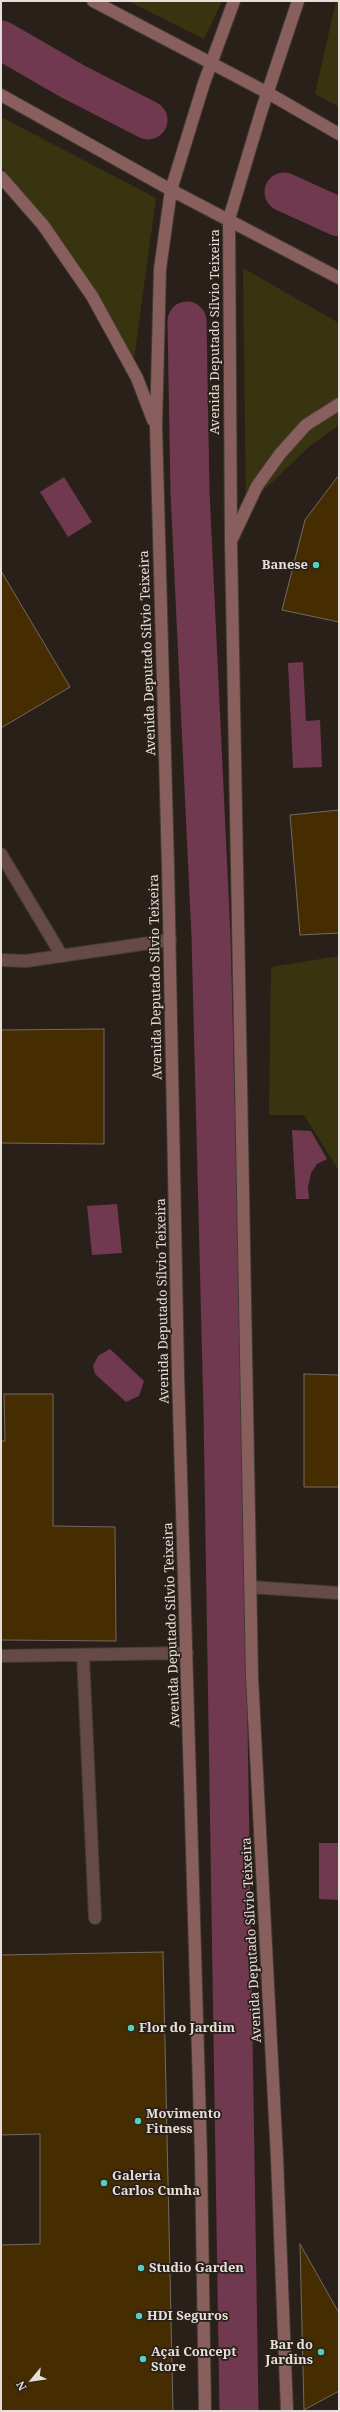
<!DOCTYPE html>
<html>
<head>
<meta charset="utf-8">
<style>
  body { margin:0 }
  #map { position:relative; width:340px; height:2412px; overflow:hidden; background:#2a201a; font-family:"Noto Serif",serif }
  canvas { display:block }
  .frame { position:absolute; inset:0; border:2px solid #e6deda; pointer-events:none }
  .north { position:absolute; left:12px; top:2360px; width:40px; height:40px; -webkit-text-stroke:3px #2a201a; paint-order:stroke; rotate:241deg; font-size:11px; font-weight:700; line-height:16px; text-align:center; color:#e6deda }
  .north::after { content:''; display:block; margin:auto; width:14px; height:18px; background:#e6deda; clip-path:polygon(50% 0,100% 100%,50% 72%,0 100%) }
</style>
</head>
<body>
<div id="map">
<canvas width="340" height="2412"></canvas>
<div class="frame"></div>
<div class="north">N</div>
</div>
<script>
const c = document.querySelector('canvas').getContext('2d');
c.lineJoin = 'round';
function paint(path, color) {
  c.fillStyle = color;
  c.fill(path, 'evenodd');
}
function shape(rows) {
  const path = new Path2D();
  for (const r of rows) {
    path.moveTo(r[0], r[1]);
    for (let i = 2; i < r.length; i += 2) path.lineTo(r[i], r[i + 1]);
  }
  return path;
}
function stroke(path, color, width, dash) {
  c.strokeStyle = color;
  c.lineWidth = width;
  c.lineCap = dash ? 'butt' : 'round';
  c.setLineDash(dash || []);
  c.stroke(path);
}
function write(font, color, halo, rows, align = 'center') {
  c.font = font + ' "Noto Serif",serif';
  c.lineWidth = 3.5;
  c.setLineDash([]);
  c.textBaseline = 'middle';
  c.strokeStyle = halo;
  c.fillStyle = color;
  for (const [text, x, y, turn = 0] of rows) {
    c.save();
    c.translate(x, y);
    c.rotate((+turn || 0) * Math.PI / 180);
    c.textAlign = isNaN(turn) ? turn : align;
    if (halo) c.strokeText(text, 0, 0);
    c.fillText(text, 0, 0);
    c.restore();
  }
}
const green = shape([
  [128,1,222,1,204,39],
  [336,1,339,1,339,107,315,94],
  [1,117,156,198,133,366,1,165],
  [243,268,339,323,339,425,310,446,246,507],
  [339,956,339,1171,304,1115,269,1115,271,967]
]);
const water = shape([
  [64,477,92,522,68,537,40,492],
  [303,662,306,721,320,720,322,767,293,768,288,663],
  [292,1130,311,1131,327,1159,317,1164,311,1173,308,1187,309,1199,296,1199],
  [117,1204,122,1253,92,1255,87,1206],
  [110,1349,144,1381,139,1396,126,1402,95,1374,93,1366,98,1356],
  [319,1843,339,1843,339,1900,319,1899]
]);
const canal = shape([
  [1,40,72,81,148,120],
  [284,192,339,217],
  [187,321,190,492,211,936,223,1411,239,2411]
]);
const building = shape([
  [339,475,339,622,282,610,305,520,339,475],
  [1,571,70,687,1,728,1,571],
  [339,810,339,933,300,935,290,815,339,810],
  [104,1029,104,1144,1,1143,1,1030,104,1029],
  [304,1374,339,1375,339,1487,304,1487,304,1374],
  [4,1394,53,1394,53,1526,115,1527,116,1641,1,1640,1,1441,5,1441,4,1394],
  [163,1952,173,2411,1,2411,1,2245,40,2244,40,2134,1,2135,1,1955,163,1952],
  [300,2244,339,2313,339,2391,304,2410,300,2244]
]);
const service = shape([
  [1,854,62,956],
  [250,1587,339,1593],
  [83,1655,95,1918],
  [1,1656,187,1653]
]);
const minor = shape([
  [1,960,26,961,170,940]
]);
const secondary = shape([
  [93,1,268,93,339,134],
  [1,95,171,190,339,278],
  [1,177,43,225,92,296,137,378,153,420],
  [232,539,257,486,280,454,306,425,339,404],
  [205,2411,201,2156,178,1374,168,866,156,426,160,269,171,190,204,83,234,1],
  [287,2411,277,2158,252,1677,231,542,229,219,262,109,298,1]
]);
const markers = [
  [316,565,4,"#58cebf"],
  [131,2028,4,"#58cebf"],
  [138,2121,4,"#58cebf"],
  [104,2183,4,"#58cebf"],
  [141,2268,4,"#58cebf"],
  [139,2316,4,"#58cebf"],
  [321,2352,4,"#58cebf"],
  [143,2359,4,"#58cebf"]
];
const streetNames = [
  ["Avenida Deputado Sílvio Teixeira",215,332,-90],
  ["Avenida Deputado Sílvio Teixeira",148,653,-92],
  ["Avenida Deputado Sílvio Teixeira",156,977,-91],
  ["Avenida Deputado Sílvio Teixeira",163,1301,-91],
  ["Avenida Deputado Sílvio Teixeira",172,1625,-92],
  ["Avenida Deputado Sílvio Teixeira",252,1940,-93]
];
const poiNames = [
  ["Banese",308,565,"right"],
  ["Flor do Jardim",139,2028],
  ["Movimento",146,2114],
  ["Fitness",146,2129],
  ["Galeria",112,2176],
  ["Carlos Cunha",112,2191],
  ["Studio Garden",149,2268],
  ["HDI Seguros",147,2316],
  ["Bar do",313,2345,"right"],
  ["Jardins",313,2360,"right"],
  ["Açai Concept",151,2352],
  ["Store",151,2367]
];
paint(green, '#38340f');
paint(water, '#713950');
stroke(canal, '#713950', 39);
paint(building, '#452d01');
stroke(building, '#726a5f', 1);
stroke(service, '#443b35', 14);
stroke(minor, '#443b35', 14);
stroke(secondary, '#443b35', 14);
stroke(service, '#654a48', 12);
stroke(minor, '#654a48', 12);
stroke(secondary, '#895f5d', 12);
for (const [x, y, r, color] of markers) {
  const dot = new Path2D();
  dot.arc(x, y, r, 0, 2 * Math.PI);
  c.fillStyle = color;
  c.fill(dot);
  stroke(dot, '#2a201a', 1.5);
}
write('13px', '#e6deda', '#2a201a', streetNames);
write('bold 13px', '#e6deda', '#2a201a', poiNames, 'left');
</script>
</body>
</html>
